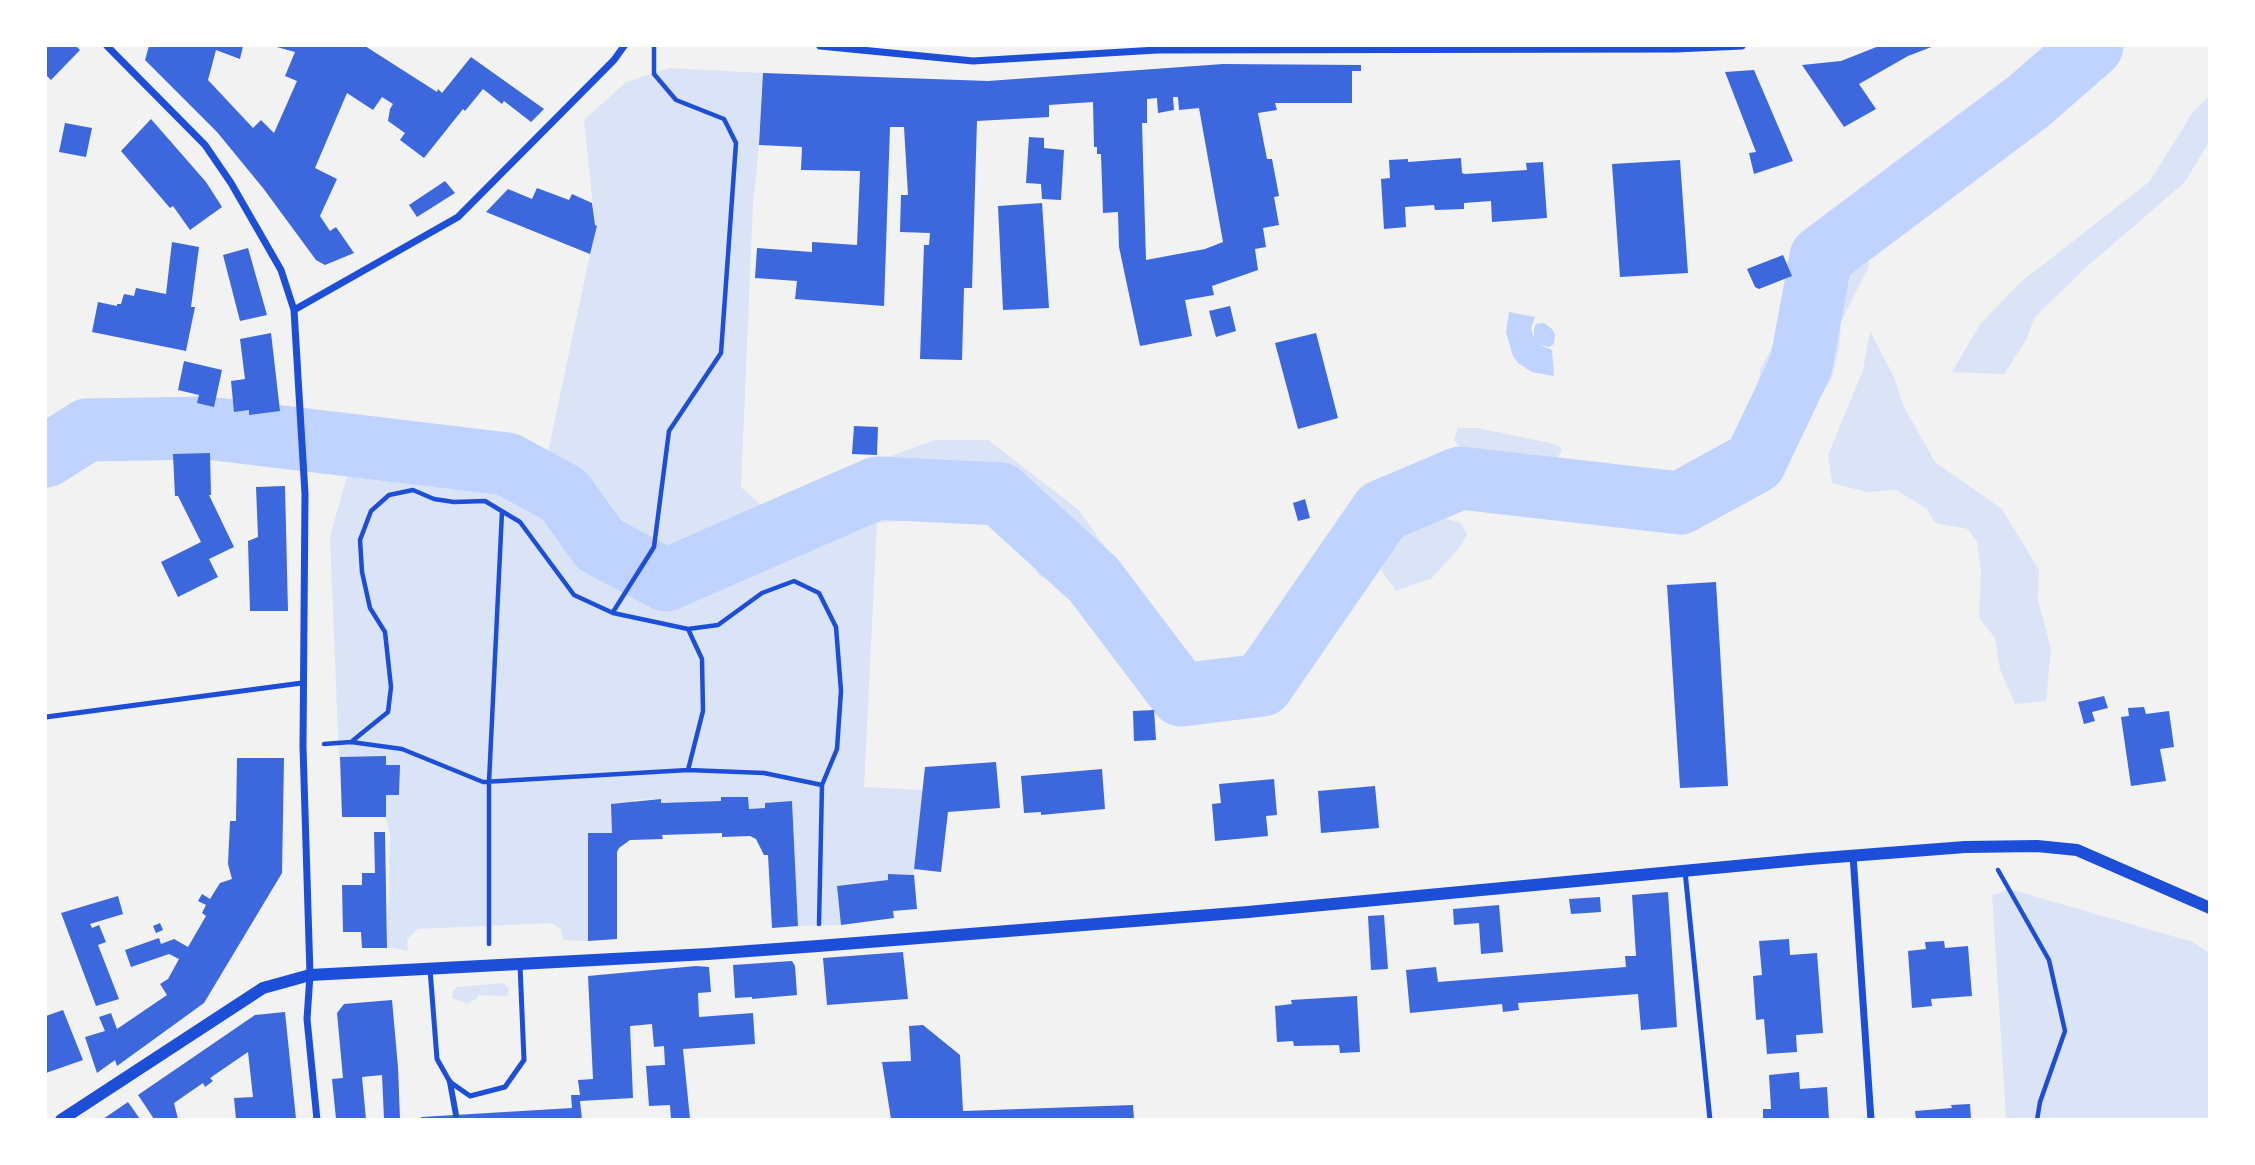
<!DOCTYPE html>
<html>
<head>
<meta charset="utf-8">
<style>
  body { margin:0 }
  #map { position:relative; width:2255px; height:1165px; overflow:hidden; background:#f2f2f2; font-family:Karla,sans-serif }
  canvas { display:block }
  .frame { position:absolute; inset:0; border:47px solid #fff; pointer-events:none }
</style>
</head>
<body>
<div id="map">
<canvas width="2255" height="1165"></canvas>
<div class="frame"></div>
</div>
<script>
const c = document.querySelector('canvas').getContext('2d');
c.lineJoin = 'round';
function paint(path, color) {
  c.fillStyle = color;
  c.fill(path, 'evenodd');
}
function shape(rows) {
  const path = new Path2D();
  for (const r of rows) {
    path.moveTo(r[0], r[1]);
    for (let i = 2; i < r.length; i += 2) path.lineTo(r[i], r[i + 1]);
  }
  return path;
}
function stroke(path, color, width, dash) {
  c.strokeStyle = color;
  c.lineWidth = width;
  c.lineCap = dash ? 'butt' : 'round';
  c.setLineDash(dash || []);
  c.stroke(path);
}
const green = shape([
  [670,68,763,73,759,145,753,204,741,487,761,505,771,510,823,481,934,440,988,440,1079,510,1144,602,1163,633,1134,652,1121,652,1094,624,1077,591,1038,575,1024,539,973,511,959,516,877,523,864,787,923,790,913,875,888,874,888,880,837,886,841,925,798,926,792,801,765,803,765,808,749,809,748,797,721,797,721,801,661,803,661,799,634,800,634,803,611,804,612,833,588,833,588,941,563,940,561,929,552,923,418,929,407,939,408,951,387,947,390,835,386,817,386,795,399,795,400,766,386,765,386,759,339,761,330,537,350,465,456,476,506,490,515,495,545,466,590,254,597,227,595,225,584,120,626,82],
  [2209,96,2209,142,2185,182,2083,270,2035,317,2026,340,2004,374,1952,372,1980,324,2022,281,2150,181,2193,112],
  [1838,221,1842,228,1834,247,1808,290,1789,358,1790,370,1755,434,1744,444,1730,452,1759,404,1760,369,1793,309,1797,297,1799,268,1813,242,1826,226],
  [1867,257,1869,266,1841,322,1839,349,1831,380,1809,413,1802,411,1802,399,1813,372,1824,312,1838,271,1854,258],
  [1870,331,1894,377,1903,405,1935,462,2002,509,2039,570,2038,600,2051,649,2046,701,2015,704,2000,669,1995,638,1979,618,1981,572,1977,542,1968,529,1935,523,1927,509,1896,490,1867,492,1832,483,1828,455,1863,370],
  [1458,428,1477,428,1546,442,1559,446,1562,451,1551,466,1481,459,1459,446,1454,440],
  [1527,473,1586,484,1598,504,1582,507,1543,508,1500,494,1509,474],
  [1441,517,1461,523,1467,535,1459,548,1432,578,1396,591,1379,567,1369,564,1345,593,1314,658,1292,681,1266,680,1259,669,1256,648,1276,625,1294,592,1354,522],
  [2009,889,2193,942,2209,953,2209,1119,2006,1119,1992,896],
  [504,983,509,989,507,996,478,995,477,998,468,1004,452,998,453,991,457,987]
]);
const water = shape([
  [1509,312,1535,317,1531,328,1534,338,1534,329,1536,324,1544,323,1551,328,1555,334,1554,344,1549,347,1538,344,1552,350,1554,376,1532,372,1518,363,1513,356,1506,332]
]);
const river = shape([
  [46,456,87,430,207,428,507,464,564,495,600,545,666,580,877,488,1000,494,1094,580,1181,695,1262,685,1382,511,1460,478,1680,503,1755,462,1801,365,1821,257,2029,101,2092,46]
]);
const building = shape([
  [46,46,76,46,80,50,51,80,46,75],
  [149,46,243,46,240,59,216,50,208,80,253,128,261,120,274,133,297,81,285,76,295,52,273,46,365,46,437,92,438,89,442,93,471,57,544,109,531,122,504,101,502,104,483,89,465,111,463,109,424,158,400,140,405,133,388,121,390,109,393,104,382,97,373,110,347,93,315,168,337,179,320,216,330,231,336,227,354,253,325,265,316,260,263,188,217,132,145,60],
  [1879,46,1934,46,1908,56,1859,84,1876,109,1844,127,1802,65,1841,61],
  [1223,64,1361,65,1361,71,1352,71,1352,103,1275,103,1277,110,1258,113,1267,159,1272,159,1279,196,1274,197,1279,225,1263,228,1266,247,1255,249,1258,270,1212,286,1214,295,1185,300,1192,336,1140,346,1119,247,1118,212,1103,213,1101,154,1097,154,1097,147,1094,147,1093,102,1049,105,1049,117,977,121,972,288,964,288,962,360,920,359,924,245,929,245,930,233,900,232,901,195,908,195,904,127,890,127,884,306,795,299,797,281,755,278,757,248,812,252,812,242,857,245,860,171,801,170,802,147,759,145,763,73,988,81],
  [1173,97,1178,97,1179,110,1199,108,1223,242,1205,249,1146,260,1142,123,1147,123,1147,99,1157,98,1158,113,1174,110],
  [1754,70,1793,161,1754,174,1749,153,1756,152,1725,72],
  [151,119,206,182,222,207,190,230,173,206,170,208,121,151],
  [65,123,92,128,86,157,59,152],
  [1029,137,1044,138,1044,148,1064,150,1061,200,1042,199,1041,184,1026,183],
  [1461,158,1462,173,1465,174,1527,170,1526,163,1543,162,1547,218,1492,222,1491,201,1464,203,1464,209,1435,210,1434,205,1405,207,1406,227,1384,229,1381,179,1390,178,1389,160,1408,159,1408,162],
  [1680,160,1688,273,1620,277,1612,164],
  [445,181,455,193,417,217,409,205],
  [537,188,569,200,572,194,592,203,595,225,597,226,590,254,486,212,508,189,532,199],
  [1042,203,1049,308,1003,310,998,206],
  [172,242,199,247,191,307,195,307,186,351,92,332,98,302,117,306,117,304,121,304,124,294,134,296,136,288,166,294],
  [248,248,267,315,240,321,223,255],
  [1783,255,1792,276,1759,289,1755,287,1747,269],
  [1230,306,1236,331,1216,337,1209,311],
  [271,333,280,411,249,415,249,410,234,412,231,381,245,379,240,339],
  [1316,333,1338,418,1298,429,1275,343],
  [184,361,222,370,214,407,197,403,199,395,178,390],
  [854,426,878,427,877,455,852,454],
  [210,453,211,495,209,495,234,547,209,559,218,577,178,597,161,562,201,542,178,496,175,496,173,454],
  [285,486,288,611,250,611,248,541,258,537,256,487],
  [1305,499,1310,518,1298,521,1293,503],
  [1716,582,1728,786,1680,788,1667,585],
  [2104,696,2108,708,2092,712,2095,721,2084,724,2078,702],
  [2144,707,2146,714,2169,711,2174,747,2160,749,2166,781,2131,786,2121,717,2129,716,2128,708],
  [1154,710,1156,740,1134,741,1133,711],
  [386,756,386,765,400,765,399,795,386,795,386,817,342,817,340,757],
  [237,758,284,758,282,873,204,1003,117,1066,115,1060,97,1073,85,1037,105,1031,99,1017,111,1013,117,1029,167,995,160,984,168,979,179,959,169,954,131,967,125,950,159,938,161,944,174,939,188,947,206,916,202,913,206,905,198,901,202,894,210,899,220,883,232,879,228,864,230,821,236,821],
  [996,762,1000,808,948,812,941,872,914,869,925,767],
  [1102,769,1105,809,1041,815,1041,812,1024,813,1021,776],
  [1274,779,1277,815,1266,816,1268,836,1215,841,1212,804,1221,803,1219,784],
  [1375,786,1379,828,1321,833,1318,791],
  [721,797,748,797,749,809,765,808,765,803,792,801,798,926,772,928,768,855,764,855,756,839,750,836,722,837,722,833,662,835,663,839,630,840,619,848,617,852,617,939,588,941,588,833,612,833,611,804,661,799,661,803,721,801],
  [374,832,385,832,387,948,362,948,361,932,343,932,342,885,362,885,362,873,375,873],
  [888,874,914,875,917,909,893,911,894,918,841,925,837,886,888,880],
  [1668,892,1677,1027,1641,1030,1638,994,1518,1003,1519,1010,1503,1012,1502,1004,1410,1013,1406,970,1436,967,1438,982,1626,967,1625,956,1636,956,1632,895],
  [118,896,123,914,90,924,92,928,99,925,106,942,98,945,119,999,96,1006,61,913],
  [1600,897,1601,912,1571,914,1569,899],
  [1499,905,1503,952,1481,954,1479,923,1454,925,1453,909],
  [1384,915,1388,969,1371,970,1368,916],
  [160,923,163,930,156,933,153,926],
  [1789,939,1790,955,1817,953,1823,1033,1796,1035,1797,1052,1767,1054,1764,1019,1756,1020,1753,976,1762,975,1759,941],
  [1944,941,1945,948,1968,946,1972,996,1931,999,1932,1006,1912,1008,1908,951,1926,949,1925,942],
  [903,952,908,999,827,1005,823,958],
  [792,961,795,966,797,995,752,999,752,997,735,998,733,965],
  [696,966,709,967,711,992,698,993,699,1017,753,1013,755,1044,683,1049,690,1119,671,1119,670,1105,649,1106,646,1066,665,1065,664,1046,654,1047,652,1024,630,1026,633,1098,580,1101,582,1119,421,1119,421,1117,572,1108,571,1095,580,1095,578,1080,593,1079,588,976],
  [1357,996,1360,1052,1340,1053,1339,1045,1294,1046,1293,1041,1277,1042,1275,1006,1292,1004,1291,1000],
  [392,1000,398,1067,400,1119,384,1119,382,1075,362,1077,366,1119,336,1119,332,1079,343,1078,337,1013,344,1004],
  [63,1010,83,1060,46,1073,46,1016],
  [285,1012,296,1119,236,1119,234,1098,253,1097,248,1052,210,1078,213,1081,205,1087,203,1083,174,1103,178,1119,154,1119,138,1095,255,1015],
  [923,1025,960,1055,963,1111,1133,1105,1134,1119,891,1119,882,1062,911,1061,909,1026],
  [1799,1072,1800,1089,1827,1087,1829,1119,1763,1119,1763,1109,1771,1109,1769,1075],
  [128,1102,140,1119,103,1119],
  [1970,1104,1971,1119,1916,1119,1915,1111,1952,1108,1951,1105]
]);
const path = shape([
  [613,612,654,547,669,431,721,353,736,143,724,119,676,100,654,74,654,46],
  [324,744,351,742,402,749,483,782,688,770,764,773,822,785,837,749,841,691,836,627,819,593,794,581,762,593,718,625,688,629,613,613,574,595,520,522,485,501,454,502,434,499,413,490,389,495,371,511,360,540,362,572,370,608,385,632,391,687,388,712,351,742],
  [688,770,703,711,702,659,688,629],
  [1998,870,2049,960,2065,1031,2040,1102,2037,1120],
  [819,924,822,785],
  [489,944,489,782,502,512]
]);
const service = shape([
  [46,717,302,683],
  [1685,871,1710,1120],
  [430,969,437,1059,450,1082,470,1096,505,1087,524,1060,520,965]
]);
const pedestrian = shape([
  [450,1082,456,1115]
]);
const minor = shape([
  [107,46,205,145,231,183,281,270,294,310,305,494,303,747,310,975,307,1019,317,1120],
  [820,46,973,61,1157,50,1676,49,1742,46],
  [294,310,458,217,614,60,624,46],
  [1853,855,1871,1120]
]);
const tertiary = shape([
  [61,1120,263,988,310,975,708,954,818,946,1248,912,1810,859,1965,847,2037,846,2077,850,2210,908]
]);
paint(green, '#dbe4f7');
paint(water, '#bfd3fe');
stroke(river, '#bfd3fe', 63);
paint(building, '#3d67dc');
stroke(path, '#1d4ed8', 4.5);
stroke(service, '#1d4ed8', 5);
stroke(pedestrian, '#1d4ed8', 6);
stroke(minor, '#1d4ed8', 7);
stroke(tertiary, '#1d4ed8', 12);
</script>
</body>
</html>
